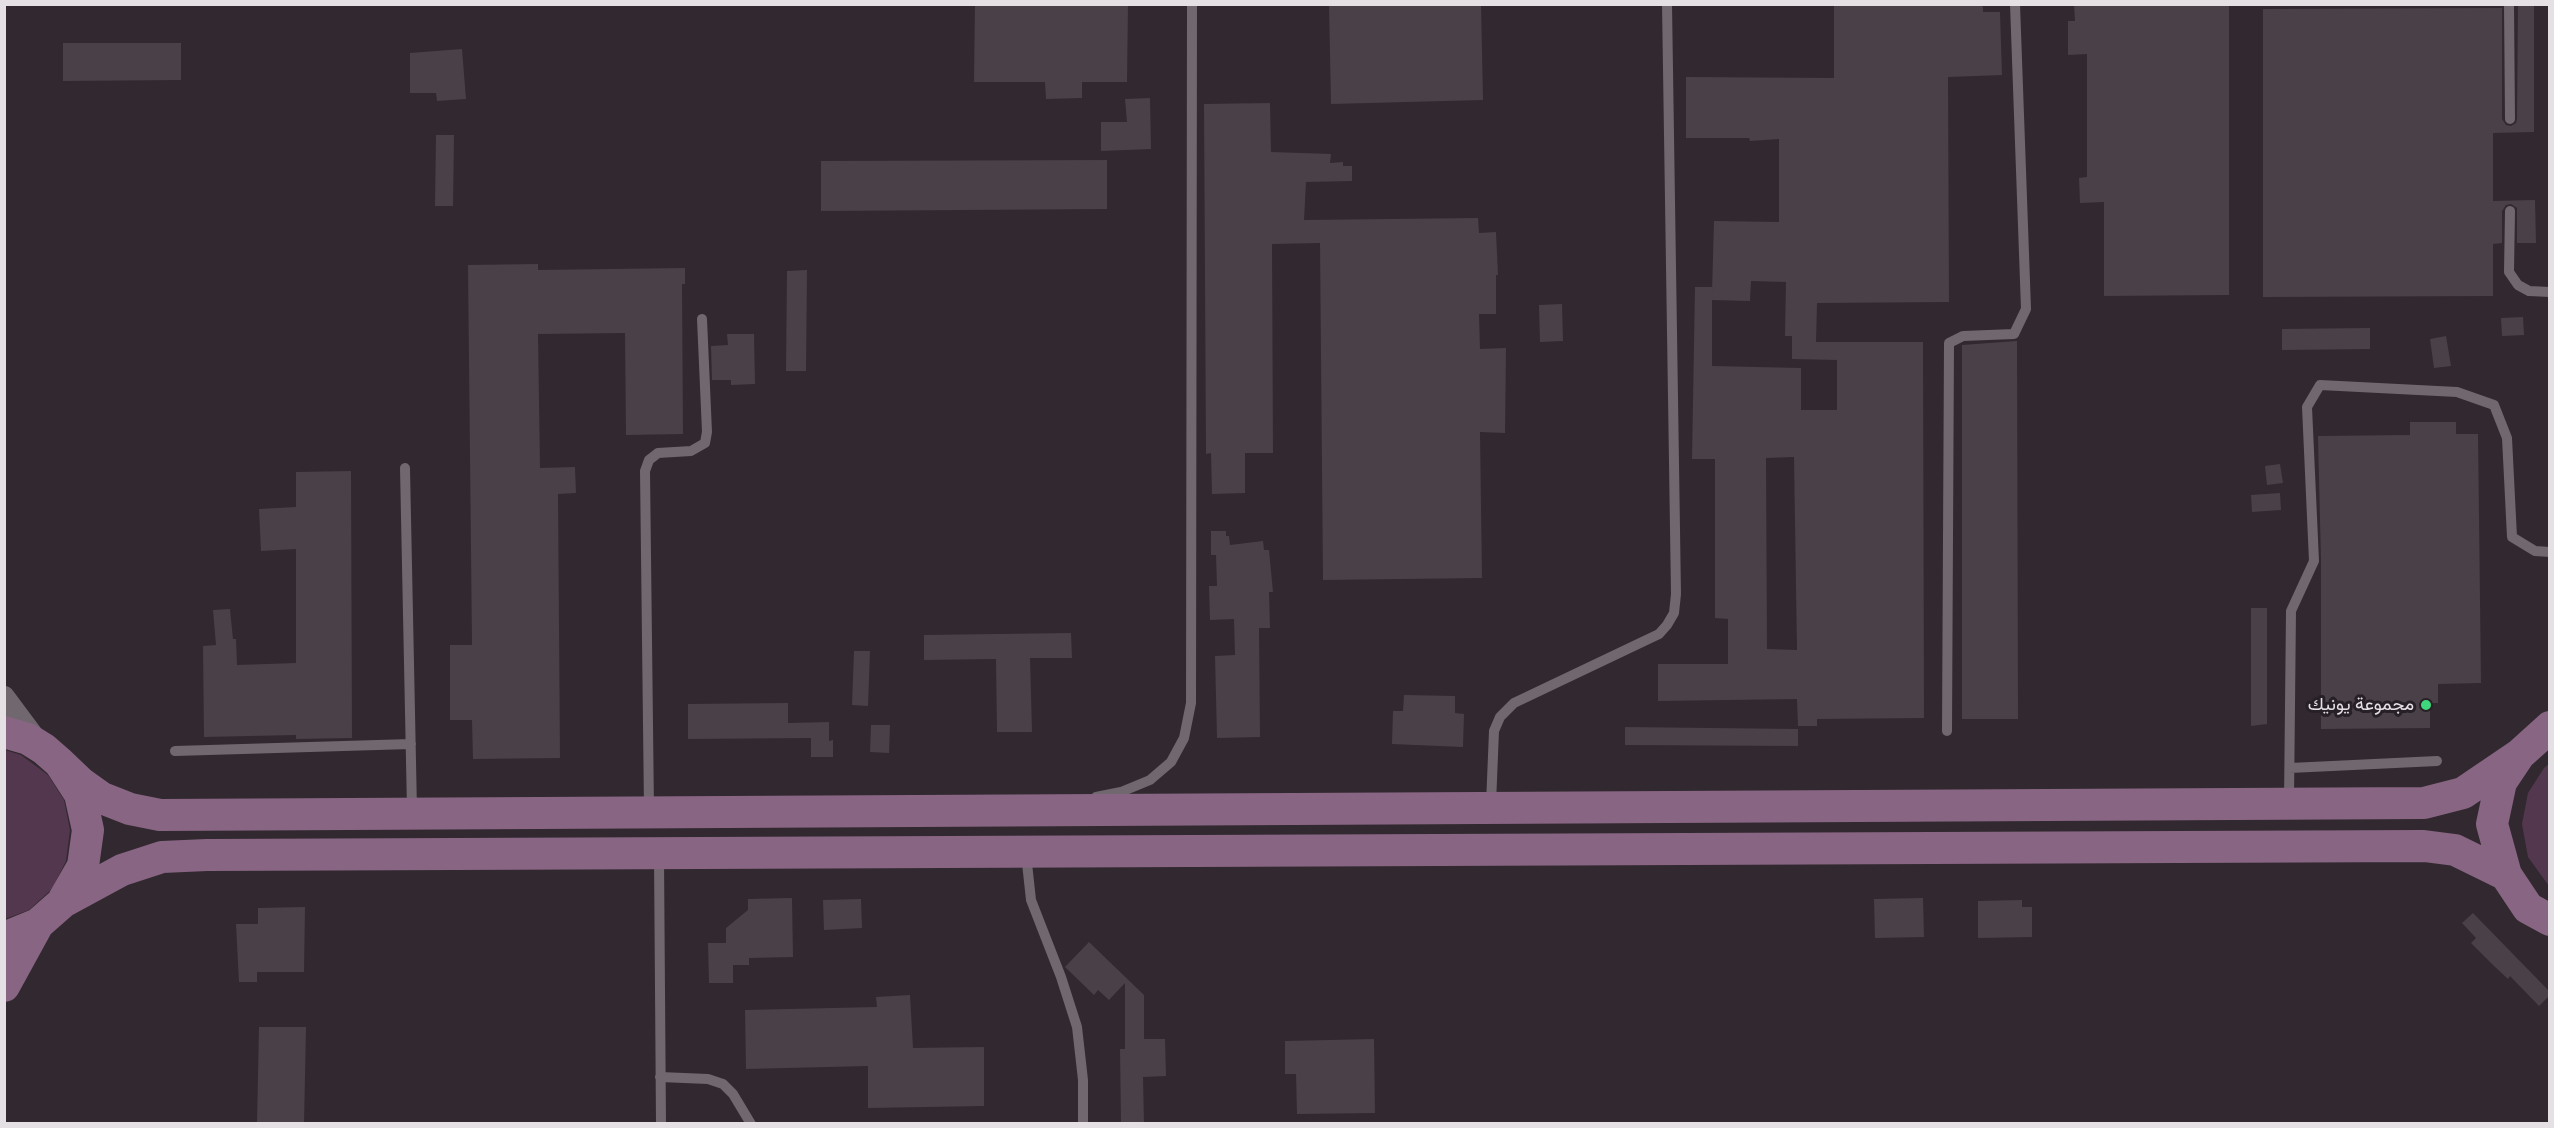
<!DOCTYPE html>
<html>
<head>
<meta charset="utf-8">
<style>
  body { margin:0 }
  #map { position:relative; width:2554px; height:1128px; overflow:hidden; background:#31292f; font-family:"Space Grotesk",sans-serif }
  canvas { display:block }
  .frame { position:absolute; inset:0; border:6px solid #e5e0e4; pointer-events:none }
</style>
</head>
<body>
<div id="map">
<canvas width="2554" height="1128"></canvas>
<div class="frame"></div>
</div>
<script>
const c = document.querySelector('canvas').getContext('2d');
c.lineJoin = 'round';
function paint(path, color) {
  c.fillStyle = color;
  c.fill(path, 'evenodd');
}
function shape(rows) {
  const path = new Path2D();
  for (const r of rows) {
    path.moveTo(r[0], r[1]);
    for (let i = 2; i < r.length; i += 2) path.lineTo(r[i], r[i + 1]);
  }
  return path;
}
function stroke(path, color, width, dash) {
  c.strokeStyle = color;
  c.lineWidth = width;
  c.lineCap = dash ? 'butt' : 'round';
  c.setLineDash(dash || []);
  c.stroke(path);
}
function write(font, color, halo, rows, align = 'center') {
  c.font = font + ' "Space Grotesk",Vazirmatn,sans-serif';
  c.lineWidth = 6;
  c.setLineDash([]);
  c.textBaseline = 'middle';
  c.strokeStyle = halo;
  c.fillStyle = color;
  for (const [text, x, y, turn = 0] of rows) {
    c.save();
    c.translate(x, y);
    c.rotate((+turn || 0) * Math.PI / 180);
    c.textAlign = isNaN(turn) ? turn : align;
    if (halo) c.strokeText(text, 0, 0);
    c.fillText(text, 0, 0);
    c.restore();
  }
}
const green = shape([
  [5,750,21,755,48,775,64,800,70,830,66,861,52,889,29,910,5,919],
  [2549,764,2549,886,2528,857,2522,824,2528,793,2544,768]
]);
const building = shape([
  [975,4,1128,4,1127,82,1082,82,1082,98,1046,99,1045,82,974,82],
  [1329,4,1481,4,1483,100,1331,104],
  [1834,4,1980,4,1983,7,1983,12,2000,12,2002,75,1948,77,1949,302,1817,303,1816,342,1923,342,1924,718,1817,719,1817,726,1798,726,1797,699,1658,701,1658,664,1728,664,1728,619,1715,618,1715,459,1692,459,1695,287,1712,287,1712,292,1714,221,1779,222,1779,139,1750,141,1749,138,1686,138,1686,77,1834,78],
  [1751,281,1786,282,1785,336,1792,336,1792,359,1837,360,1837,410,1801,410,1801,368,1712,366,1712,300,1750,301],
  [1794,457,1797,650,1767,649,1766,458],
  [2074,4,2229,4,2229,295,2104,296,2104,202,2080,203,2079,178,2087,177,2087,54,2068,55,2068,21,2075,21],
  [2518,4,2534,4,2534,132,2493,133,2493,201,2535,200,2536,243,2517,243,2517,208,2511,204,2506,205,2502,211,2502,243,2493,244,2493,296,2263,297,2263,9,2502,8,2502,119,2506,125,2511,126,2516,123,2517,119],
  [63,43,181,43,181,80,63,81],
  [462,49,466,99,437,101,436,93,410,93,410,53],
  [1150,98,1151,149,1101,151,1101,122,1127,122,1125,99],
  [1270,103,1271,152,1331,154,1330,163,1343,162,1343,166,1352,166,1352,181,1306,182,1304,220,1478,218,1479,233,1496,232,1498,275,1496,275,1496,314,1479,314,1480,349,1506,348,1505,433,1480,432,1482,578,1323,580,1320,243,1272,244,1273,453,1245,453,1245,493,1212,494,1211,453,1206,454,1204,104],
  [436,135,454,135,453,206,435,206],
  [1107,160,1107,209,821,211,821,161],
  [538,264,538,270,685,268,685,284,682,284,683,434,626,435,625,333,538,334,540,468,575,467,576,493,558,494,560,758,473,759,472,720,450,720,450,645,472,645,468,265],
  [807,270,806,371,786,371,787,271],
  [1562,304,1563,341,1540,342,1539,305],
  [2523,317,2524,335,2502,336,2501,318],
  [2370,328,2370,349,2282,350,2282,329],
  [727,334,754,334,755,384,731,385,731,380,712,380,711,346,728,345],
  [2446,336,2451,366,2434,368,2430,339],
  [2017,341,2018,719,1962,719,1962,345],
  [2410,422,2456,422,2456,434,2478,434,2481,683,2438,684,2438,703,2430,703,2430,728,2321,729,2321,561,2318,436,2410,435],
  [2280,464,2283,483,2267,485,2265,466],
  [351,471,352,738,296,739,296,735,204,737,203,646,216,645,213,610,230,609,233,639,236,639,237,665,296,663,296,549,261,551,259,509,296,507,296,472],
  [2280,493,2281,510,2252,512,2251,495],
  [1211,531,1226,531,1226,536,1229,536,1230,545,1263,541,1264,550,1269,550,1273,592,1269,592,1270,628,1259,628,1260,737,1217,738,1215,656,1235,655,1234,619,1210,620,1209,586,1217,586,1216,555,1211,555],
  [2251,608,2267,608,2267,724,2251,726],
  [1071,633,1072,658,1030,658,1032,732,997,732,996,659,924,660,924,635],
  [854,651,870,651,868,706,852,705],
  [1404,695,1455,696,1455,713,1464,714,1463,747,1392,744,1393,711,1403,711],
  [788,703,788,723,829,722,829,741,833,740,833,757,811,757,811,738,688,739,688,704],
  [871,725,890,725,889,753,870,752],
  [1625,727,1798,729,1798,746,1625,745],
  [792,898,793,957,749,958,749,965,733,965,733,983,709,983,708,943,726,943,726,928,748,910,748,899],
  [1923,898,1924,937,1875,938,1874,899],
  [861,899,862,928,824,930,823,900],
  [2022,900,2022,907,2032,907,2032,937,1978,938,1978,901],
  [305,907,304,972,257,972,257,982,239,982,236,924,258,924,258,908],
  [2473,913,2550,992,2550,995,2539,1006,2510,976,2508,979,2494,966,2471,943,2476,938,2462,923],
  [1089,942,1144,995,1144,1039,1165,1039,1166,1076,1143,1077,1144,1124,1121,1124,1120,1049,1125,1049,1125,983,1109,1000,1098,990,1094,995,1065,967],
  [910,995,913,1048,984,1047,984,1106,868,1108,868,1066,746,1069,745,1010,877,1007,876,997],
  [259,1027,306,1027,304,1124,257,1124],
  [1374,1039,1375,1113,1297,1114,1296,1074,1285,1074,1285,1041]
]);
const lane = shape([
  [2509,4,2510,119],
  [2510,211,2509,272,2518,285,2529,291,2550,292],
  [405,468,412,810],
  [1947,731,1949,343,1963,336,2014,334,2026,309,2015,4],
  [175,751,411,744],
  [2290,768,2437,761],
  [1096,797,1121,792,1150,780,1171,762,1184,738,1191,703,1192,4],
  [2289,800,2291,611,2314,561,2307,407,2320,385,2457,392,2494,405,2507,438,2512,537,2535,551,2550,552],
  [1491,804,1494,731,1500,717,1514,703,1659,634,1667,625,1674,613,1676,594,1667,4],
  [649,809,645,471,649,460,658,453,691,451,705,443,707,432,702,319],
  [1026,854,1031,900,1061,977,1077,1027,1083,1080,1083,1124],
  [659,857,661,1124],
  [660,1077,708,1079,723,1084,733,1094,751,1124]
]);
const street = shape([
  [4,697,39,744]
]);
const secondary = shape([
  [2550,727,2519,755,2501,782,2492,824,2506,875,2528,908,2550,920],
  [4,732,28,739,44,749,60,763,80,794,88,830,83,866,63,901],
  [60,763,81,783,102,798,130,809,160,815,2424,803,2463,793,2519,755],
  [4,938,38,924,63,902,122,870,162,857,207,855,2424,846,2455,850,2506,875],
  [4,986,38,924]
]);
const markers = [
  [2426,705,6,"#3fd77d"]
];
const poiNames = [
  ["مجموعة يونيك",2414,705]
];
paint(green, '#53374e');
paint(building, '#494147');
stroke(lane, '#70676f', 10);
stroke(street, '#70676f', 22);
stroke(secondary, '#896584', 32);
for (const [x, y, r, color] of markers) {
  const dot = new Path2D();
  dot.arc(x, y, r, 0, 2 * Math.PI);
  c.fillStyle = color;
  c.fill(dot);
  stroke(dot, '#272026', 2);
}
write('18px', '#e5e0e4', '#272026', poiNames, 'right');
</script>
</body>
</html>
